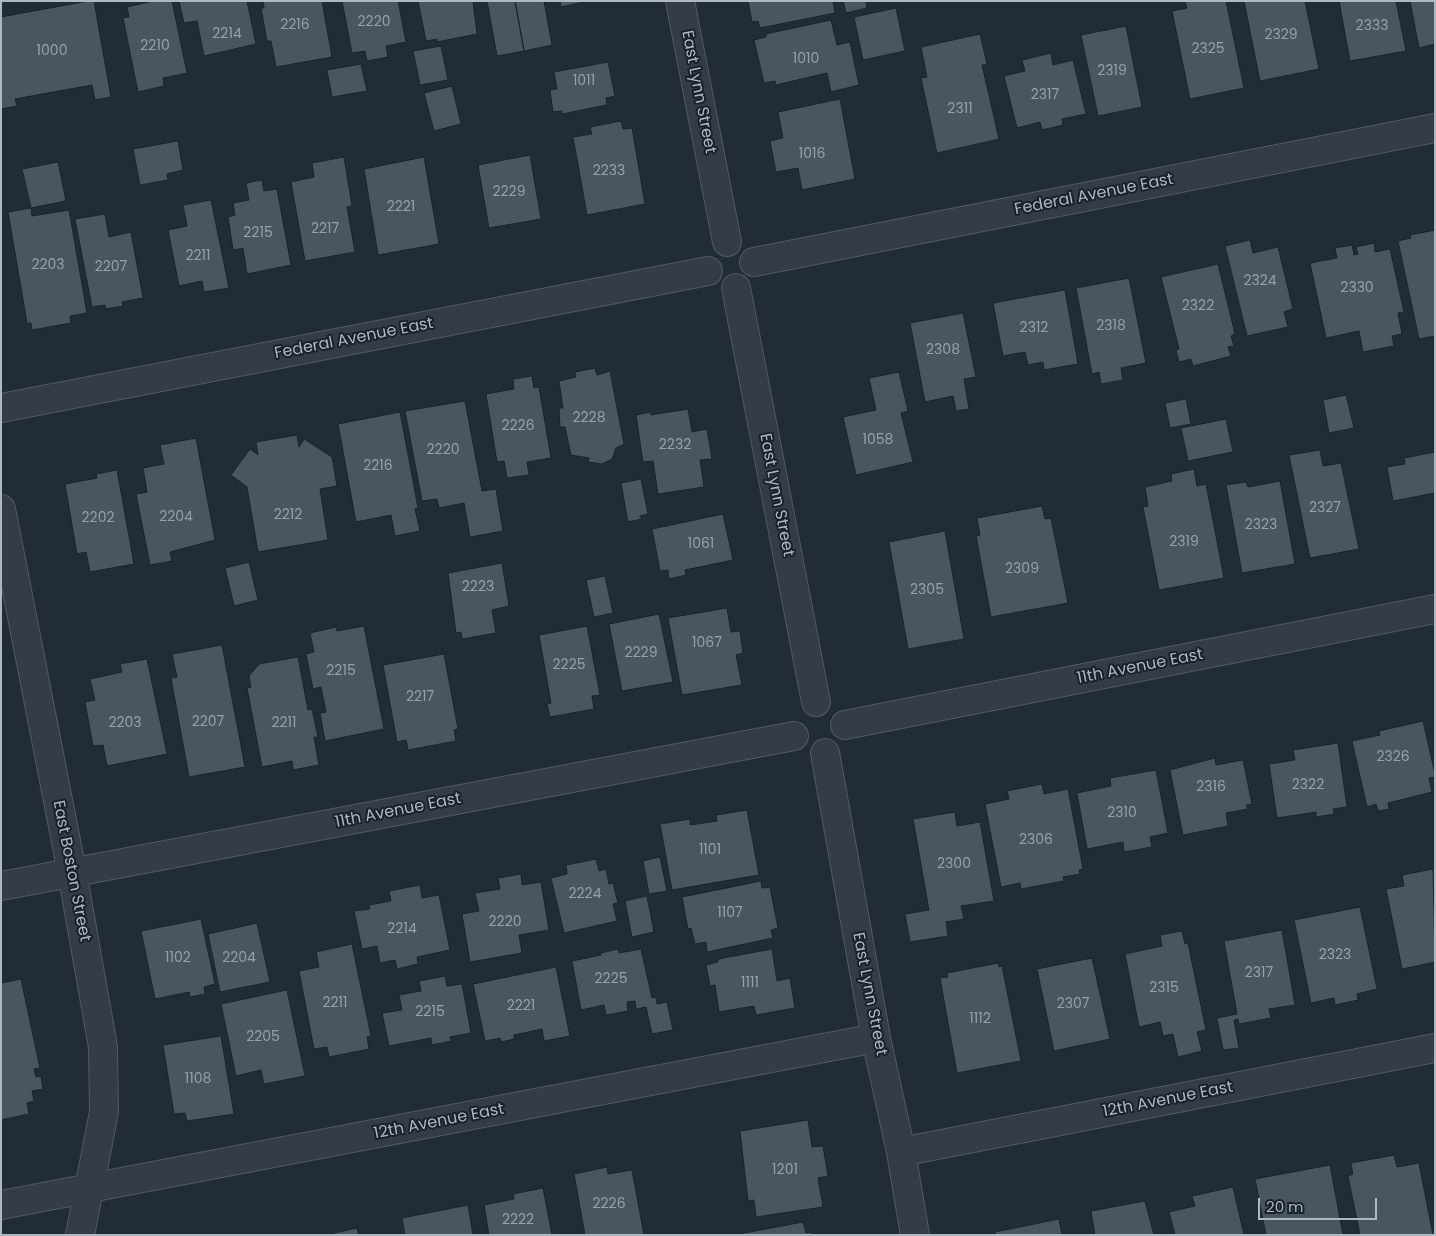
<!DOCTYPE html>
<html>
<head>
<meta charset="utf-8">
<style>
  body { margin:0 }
  #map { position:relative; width:1436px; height:1236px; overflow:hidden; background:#212c36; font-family:Poppins,sans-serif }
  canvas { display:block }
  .frame { position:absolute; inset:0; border:2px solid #aeb8c3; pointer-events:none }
  .scale { position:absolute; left:1258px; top:1198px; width:119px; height:22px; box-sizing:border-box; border:2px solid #aeb8c3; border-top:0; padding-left:6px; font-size:15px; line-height:18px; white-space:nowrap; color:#aeb8c3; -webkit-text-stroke:4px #19222b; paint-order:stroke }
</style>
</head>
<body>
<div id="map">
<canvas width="1436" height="1236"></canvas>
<div class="frame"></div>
<div class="scale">20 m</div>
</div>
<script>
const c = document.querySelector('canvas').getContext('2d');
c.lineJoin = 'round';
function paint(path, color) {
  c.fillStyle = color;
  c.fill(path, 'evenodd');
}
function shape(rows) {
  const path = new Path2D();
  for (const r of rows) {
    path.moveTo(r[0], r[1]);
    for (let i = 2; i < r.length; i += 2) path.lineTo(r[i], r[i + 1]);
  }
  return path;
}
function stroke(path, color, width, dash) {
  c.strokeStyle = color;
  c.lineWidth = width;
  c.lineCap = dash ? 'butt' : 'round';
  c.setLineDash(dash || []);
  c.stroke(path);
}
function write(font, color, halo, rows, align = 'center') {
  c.font = font + ' Poppins,sans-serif';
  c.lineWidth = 4;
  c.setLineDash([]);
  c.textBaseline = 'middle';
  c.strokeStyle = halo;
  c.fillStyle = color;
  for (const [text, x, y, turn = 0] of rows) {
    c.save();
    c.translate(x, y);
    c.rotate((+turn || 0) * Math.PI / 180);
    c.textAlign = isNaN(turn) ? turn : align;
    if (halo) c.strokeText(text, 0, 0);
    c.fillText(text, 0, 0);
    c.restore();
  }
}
const building = shape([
  [88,1,94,1,111,97,95,100,92,85,15,99,17,106,1,109,1,17,88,1],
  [153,1,172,1,187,73,163,78,164,86,138,92,123,18,129,17,127,7,153,1],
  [179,1,247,1,256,44,204,56,197,21,184,23,179,1],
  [263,1,322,1,332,57,276,67,271,41,267,41,261,8,264,8,263,1],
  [342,1,398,1,406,42,386,46,388,57,367,61,365,51,352,53,342,1],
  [418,1,473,1,477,34,437,42,437,39,426,41,418,1],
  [487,1,515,1,524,51,497,56,487,1],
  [515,1,544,1,552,45,524,51,515,1],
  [560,1,589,1,561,7,560,1],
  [748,1,833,1,835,13,760,28,758,21,752,22,748,1],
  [843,1,866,1,867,8,846,13,843,1],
  [1185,1,1226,1,1244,88,1190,99,1172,11,1187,8,1185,1],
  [1244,1,1305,1,1319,69,1260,81,1244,1],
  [1339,1,1396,1,1406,51,1350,61,1339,1],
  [1410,1,1435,1,1435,44,1419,48,1410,1],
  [896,8,905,51,863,60,854,17,896,8],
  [831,20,837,45,850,42,859,85,831,92,827,73,776,85,775,81,764,83,754,40,766,37,766,34,831,20],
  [1126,26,1142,107,1098,116,1081,35,1126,26],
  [980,34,987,64,982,65,999,139,937,153,921,78,927,77,921,47,980,34],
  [441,46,448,80,420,85,413,51,441,46],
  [1051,53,1053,65,1073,60,1086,114,1062,119,1063,125,1042,130,1040,122,1017,128,1004,76,1025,71,1022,60,1051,53],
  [608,62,615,96,606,98,607,105,562,114,562,111,553,112,550,90,557,89,554,72,608,62],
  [361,64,367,91,332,97,327,70,361,64],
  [452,86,461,124,434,131,424,93,452,86],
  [840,99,855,179,802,190,798,168,776,172,770,141,783,138,778,112,840,99],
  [621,121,623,129,632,128,645,204,587,215,573,137,592,134,590,127,621,121],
  [178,141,183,170,167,174,168,180,140,185,133,149,178,141],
  [530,155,541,219,489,228,478,165,530,155],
  [344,157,352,206,347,207,355,252,305,261,291,182,314,177,312,163,344,157],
  [424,157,439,244,378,255,364,169,424,157],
  [58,162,66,201,31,208,22,169,58,162],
  [262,180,264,191,277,189,291,265,247,274,243,248,233,250,228,217,235,215,233,203,249,200,246,183,262,180],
  [211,200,229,288,204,292,202,281,179,286,168,230,187,226,183,205,211,200],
  [31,208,32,216,69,210,87,313,70,316,71,323,32,330,31,323,27,323,8,212,31,208],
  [105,214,109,237,131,232,143,298,122,302,123,306,106,309,105,305,92,307,75,219,105,214],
  [1435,230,1435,336,1419,339,1398,241,1411,238,1410,235,1435,230],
  [1250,240,1253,253,1278,247,1293,309,1284,312,1288,327,1247,336,1225,246,1250,240],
  [1374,243,1375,252,1390,249,1404,312,1398,313,1402,334,1392,336,1394,346,1363,352,1359,331,1326,338,1310,263,1337,258,1335,248,1352,245,1354,255,1358,254,1356,247,1374,243],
  [1218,264,1235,334,1231,336,1234,346,1228,347,1231,356,1193,366,1191,359,1179,362,1176,350,1179,349,1161,277,1218,264],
  [1129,278,1146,363,1121,368,1123,380,1101,384,1099,372,1092,374,1076,288,1129,278],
  [1065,290,1078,364,1044,370,1043,362,1028,365,1025,352,1003,356,993,303,1065,290],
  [963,313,976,377,964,379,969,409,956,411,953,396,925,402,910,323,963,313],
  [595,368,597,375,610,371,624,444,616,448,612,459,602,464,588,462,589,458,571,455,565,427,560,427,559,408,563,408,559,381,576,377,575,372,595,368],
  [899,372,908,411,901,413,913,462,856,475,843,417,876,410,869,378,899,372],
  [532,376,534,388,539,387,551,458,527,462,529,475,507,478,504,461,497,462,486,394,514,389,513,379,532,376],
  [1346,395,1354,428,1329,433,1323,400,1346,395],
  [1186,399,1191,424,1170,428,1165,403,1186,399],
  [465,401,482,491,496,489,503,531,470,537,464,503,439,508,437,499,422,501,405,411,465,401],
  [688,409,692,432,707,429,712,459,700,460,704,487,658,494,653,461,643,462,636,415,651,412,651,415,688,409],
  [400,412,418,508,415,509,420,531,395,536,391,515,356,522,338,424,400,412],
  [1226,419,1233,452,1188,461,1181,428,1226,419],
  [297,435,299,447,304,439,332,457,337,486,320,489,328,540,258,552,247,487,231,475,250,449,258,455,256,442,297,435],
  [196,438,215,540,170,552,172,561,150,565,136,494,147,492,143,468,164,464,160,445,196,438],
  [1320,450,1323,466,1341,463,1359,549,1310,558,1289,455,1320,450],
  [1435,452,1435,493,1393,501,1387,467,1405,464,1404,458,1435,452],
  [1194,469,1197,486,1206,484,1224,578,1159,590,1143,507,1148,506,1145,487,1172,481,1171,474,1194,469],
  [117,470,134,564,90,572,86,552,77,554,65,484,97,478,96,474,117,470],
  [641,479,648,514,640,516,642,519,628,522,621,483,641,479],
  [1280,481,1295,564,1242,573,1226,485,1246,482,1248,487,1280,481],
  [1042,506,1045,519,1051,518,1068,603,991,617,976,536,980,535,977,518,1042,506],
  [723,514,733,560,685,570,686,575,669,579,668,570,660,571,652,529,723,514],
  [945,531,964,639,908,649,889,542,945,531],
  [249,562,258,600,234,606,225,568,249,562],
  [502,563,509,606,492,610,496,633,462,639,461,632,456,633,448,573,502,563],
  [605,576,613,613,594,617,586,580,605,576],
  [727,608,731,632,740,631,743,653,736,655,742,685,682,695,668,618,727,608],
  [659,614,673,682,622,691,609,624,659,614],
  [364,626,384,729,325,741,320,713,326,712,321,687,313,689,306,654,314,652,310,633,336,627,337,631,364,626],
  [587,626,600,695,592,696,594,709,550,717,547,704,551,703,539,635,587,626],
  [222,645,245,767,189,777,171,678,177,677,172,654,222,645],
  [444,654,458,729,454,730,456,741,408,750,406,740,397,742,383,665,444,654],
  [298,657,308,710,312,709,318,737,314,737,319,765,293,770,292,761,262,767,247,688,251,687,249,676,259,664,298,657],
  [147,659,167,754,107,766,103,745,93,746,85,702,95,700,90,679,122,672,120,664,147,659],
  [1423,721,1435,774,1435,777,1429,778,1432,792,1388,803,1389,809,1378,811,1376,804,1367,807,1352,741,1380,735,1379,731,1423,721],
  [1338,743,1347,807,1333,809,1334,814,1316,817,1316,812,1277,818,1269,764,1295,760,1293,750,1338,743],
  [1215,758,1216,765,1243,760,1252,804,1246,805,1248,809,1226,813,1228,826,1183,835,1170,770,1215,758],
  [1156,770,1168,833,1150,837,1152,847,1124,852,1123,842,1087,849,1077,793,1111,786,1110,778,1156,770],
  [1042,784,1044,794,1068,789,1083,869,1079,870,1080,874,1063,877,1064,881,1021,889,1020,883,1001,887,985,804,1009,799,1007,791,1042,784],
  [747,810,759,875,672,890,660,824,690,819,690,825,717,821,716,815,747,810],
  [955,812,957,826,980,822,994,901,961,906,964,919,946,922,948,936,910,942,905,914,929,910,913,819,955,812],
  [660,857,667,891,649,894,643,861,660,857],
  [596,859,599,871,606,869,609,884,613,883,618,903,613,904,617,921,564,933,551,878,567,874,566,865,596,859],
  [1433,869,1435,962,1402,969,1386,889,1404,886,1402,875,1433,869],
  [521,874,522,885,541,882,549,930,519,935,522,953,470,962,462,914,479,911,475,893,500,889,498,878,521,874],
  [761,881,762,888,770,887,778,928,771,930,773,938,707,952,706,942,695,944,691,928,688,929,682,897,761,881],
  [420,885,422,898,439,895,450,950,417,957,418,964,397,969,395,960,380,963,377,946,362,949,354,911,370,909,369,905,391,901,389,891,420,885],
  [647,896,654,932,632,937,625,901,647,896],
  [1360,907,1377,989,1357,994,1358,1000,1335,1005,1334,998,1311,1003,1294,920,1360,907],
  [201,919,215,984,204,987,205,994,190,997,189,992,155,999,141,931,201,919],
  [257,923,270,982,220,992,208,934,257,923],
  [1282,930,1295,1005,1269,1009,1271,1018,1239,1024,1238,1019,1234,1020,1239,1048,1223,1050,1217,1018,1237,1014,1224,941,1282,930],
  [1182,931,1185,944,1188,943,1206,1030,1197,1032,1202,1051,1178,1057,1173,1034,1163,1036,1160,1022,1139,1027,1125,954,1162,946,1160,935,1182,931],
  [352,944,371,1036,367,1037,369,1049,329,1057,327,1047,314,1049,299,971,319,967,316,952,352,944],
  [618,949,619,953,641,949,652,998,656,997,657,1004,667,1002,673,1030,652,1034,646,1007,636,1009,635,1001,627,1002,628,1011,606,1015,604,1005,581,1010,572,961,601,955,601,953,618,949],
  [772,949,777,981,790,978,795,1008,756,1015,754,1006,719,1012,715,985,710,986,706,965,718,962,718,959,772,949],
  [1092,958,1110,1039,1054,1051,1037,969,1092,958],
  [998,963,999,967,1002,966,1021,1061,957,1073,940,978,948,977,947,973,998,963],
  [556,967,570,1036,544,1041,542,1029,514,1035,514,1039,501,1042,500,1038,485,1041,473,984,556,967],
  [445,976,447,986,462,984,471,1033,450,1037,451,1041,432,1045,431,1038,389,1046,382,1013,402,1010,399,995,421,991,419,981,445,976],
  [21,979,40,1068,34,1069,36,1077,41,1076,43,1089,32,1091,34,1101,27,1103,29,1114,1,1120,1,983,21,979],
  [287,990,305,1076,264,1084,261,1070,236,1076,221,1004,287,990],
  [221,1036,234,1114,187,1121,185,1113,174,1114,163,1045,221,1036],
  [808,1120,812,1147,823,1146,828,1176,818,1178,823,1207,756,1217,754,1200,748,1201,740,1131,808,1120],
  [1394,1155,1397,1167,1419,1163,1433,1235,1360,1235,1348,1176,1353,1174,1351,1163,1394,1155],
  [1330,1165,1343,1235,1266,1235,1255,1179,1330,1165],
  [607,1167,608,1174,632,1170,644,1235,585,1235,574,1174,607,1167],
  [1233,1187,1244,1235,1175,1235,1169,1212,1195,1206,1192,1196,1233,1187],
  [543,1188,552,1235,489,1235,484,1205,514,1199,513,1194,543,1188],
  [1145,1201,1154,1235,1095,1235,1091,1211,1145,1201],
  [468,1205,473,1235,405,1235,402,1218,468,1205],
  [1059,1219,1062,1235,996,1235,995,1232,1059,1219],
  [803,1222,806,1233,811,1232,812,1235,734,1235,803,1222],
  [357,1228,359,1235,325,1235,357,1228]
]);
const minor = shape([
  [680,1,727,242],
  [754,262,1435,128],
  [736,288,816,702],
  [1,408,708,271],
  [1,509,72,872,103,1047,104,1112,80,1235],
  [845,725,1435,609],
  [825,753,876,1038,901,1152,915,1235],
  [1,886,794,736],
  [901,1152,1435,1048],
  [1,1205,876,1038]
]);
const numberNames = [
  ["2220",374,22],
  ["2216",295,25],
  ["2333",1372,26],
  ["2214",227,34],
  ["2329",1281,35],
  ["2210",155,46],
  ["2325",1208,49],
  ["1000",52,51],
  ["1010",806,59],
  ["2319",1112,71],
  ["1011",584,81],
  ["2317",1045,95],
  ["2311",960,109],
  ["1016",812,154],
  ["2233",609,171],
  ["2229",509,192],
  ["2221",401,207],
  ["2217",325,229],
  ["2215",258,233],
  ["2211",198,256],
  ["2203",48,265],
  ["2207",111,267],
  ["2324",1260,281],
  ["2330",1357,288],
  ["2322",1198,306],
  ["2318",1111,326],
  ["2312",1034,328],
  ["2308",943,350],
  ["2228",589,418],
  ["2226",518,426],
  ["1058",878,440],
  ["2232",675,445],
  ["2220",443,450],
  ["2216",378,466],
  ["2327",1325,508],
  ["2212",288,515],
  ["2204",176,517],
  ["2202",98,518],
  ["2323",1261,525],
  ["2319",1184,542],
  ["1061",701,544],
  ["2309",1022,569],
  ["2223",478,587],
  ["2305",927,590],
  ["1067",707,643],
  ["2229",641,653],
  ["2225",569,665],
  ["2215",341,671],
  ["2217",420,697],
  ["2207",208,722],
  ["2203",125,723],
  ["2211",284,723],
  ["2326",1393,757],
  ["2322",1308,785],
  ["2316",1211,787],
  ["2310",1122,813],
  ["2306",1036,840],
  ["1101",710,850],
  ["2300",954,864],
  ["2224",585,894],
  ["1107",730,913],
  ["2220",505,922],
  ["2214",402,929],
  ["2323",1335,955],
  ["1102",178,958],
  ["2204",239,958],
  ["2317",1259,973],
  ["2225",611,979],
  ["1111",750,983],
  ["2315",1164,988],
  ["2211",335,1003],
  ["2307",1073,1004],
  ["2221",521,1006],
  ["2215",430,1012],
  ["1112",980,1019],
  ["2205",263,1037],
  ["1108",198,1079],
  ["1201",785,1170],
  ["2226",609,1204],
  ["2222",518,1220]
];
const streetNames = [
  ["East Lynn Street",698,92,79],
  ["Federal Avenue East",1094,195,-11],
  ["Federal Avenue East",354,339,-11],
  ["East Lynn Street",776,495,79],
  ["11th Avenue East",1140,667,-11],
  ["11th Avenue East",398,811,-11],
  ["East Boston Street",71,871,79],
  ["East Lynn Street",869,994,79],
  ["12th Avenue East",1168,1100,-11],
  ["12th Avenue East",439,1122,-11]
];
paint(building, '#495662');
stroke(building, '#1b242d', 1);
stroke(minor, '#515b64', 30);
stroke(minor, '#343d47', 28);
write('14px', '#95a0ab', null, numberNames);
write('16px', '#aeb8c3', '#19222b', streetNames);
</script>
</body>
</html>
